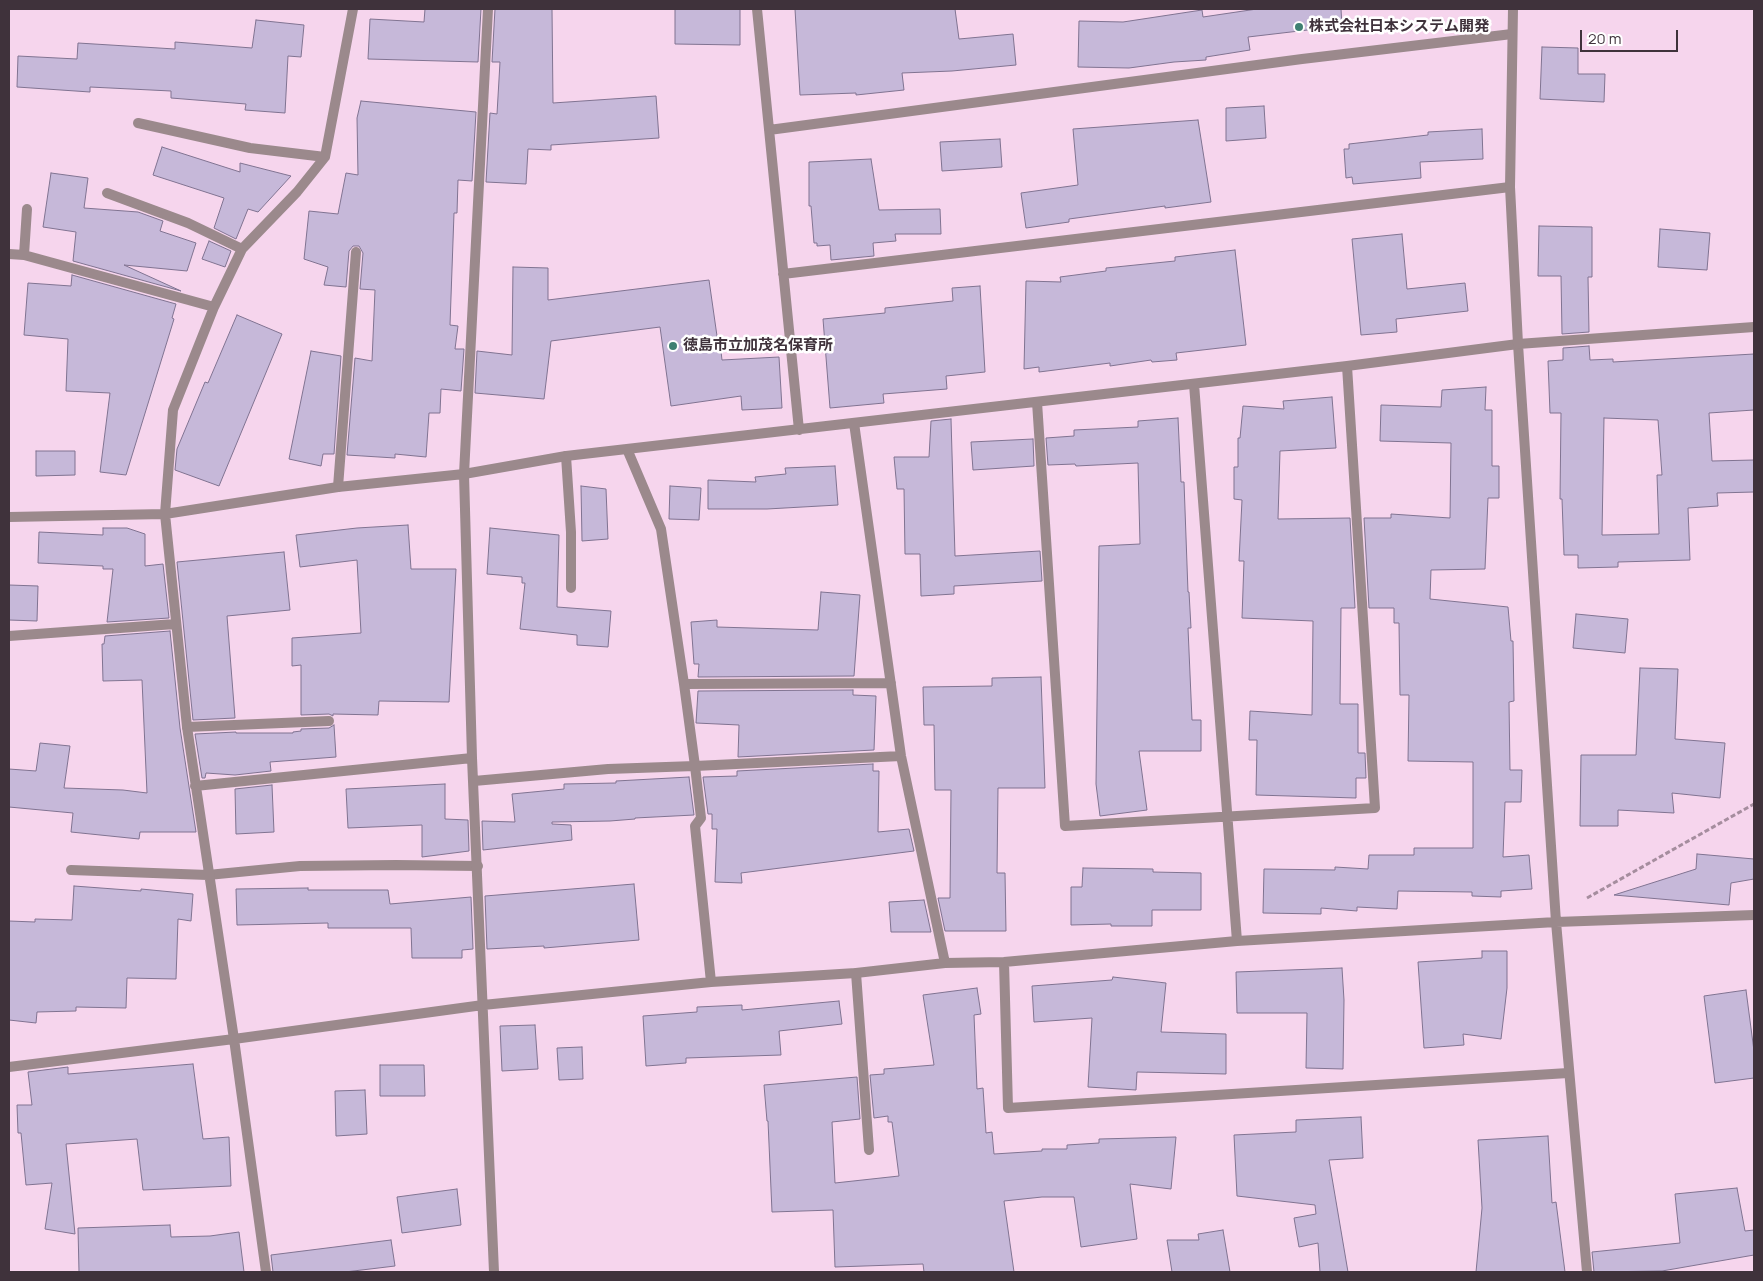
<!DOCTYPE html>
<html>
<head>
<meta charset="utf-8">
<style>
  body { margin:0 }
  #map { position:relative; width:1763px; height:1281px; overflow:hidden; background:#f6d5ed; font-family:Manrope,sans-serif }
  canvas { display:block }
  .frame { position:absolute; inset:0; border:10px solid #3f323b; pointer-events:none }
  .scale { position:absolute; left:1580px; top:30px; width:98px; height:22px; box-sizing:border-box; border:2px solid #3f323b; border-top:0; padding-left:6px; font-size:15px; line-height:18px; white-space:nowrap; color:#3f323b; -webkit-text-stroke:4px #fff; paint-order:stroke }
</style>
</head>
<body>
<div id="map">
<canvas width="1763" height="1281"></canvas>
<div class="frame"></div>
<div class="scale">20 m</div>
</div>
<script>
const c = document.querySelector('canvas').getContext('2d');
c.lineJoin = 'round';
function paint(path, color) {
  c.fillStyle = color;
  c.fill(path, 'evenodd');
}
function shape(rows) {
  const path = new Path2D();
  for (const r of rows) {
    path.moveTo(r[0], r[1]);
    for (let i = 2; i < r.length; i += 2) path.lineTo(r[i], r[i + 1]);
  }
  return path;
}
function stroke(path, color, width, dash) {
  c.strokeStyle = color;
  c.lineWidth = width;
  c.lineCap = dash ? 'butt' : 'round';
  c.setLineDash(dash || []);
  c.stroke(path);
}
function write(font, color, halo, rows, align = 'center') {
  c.font = font + ' Manrope,"Noto Sans JP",sans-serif';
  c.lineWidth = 5;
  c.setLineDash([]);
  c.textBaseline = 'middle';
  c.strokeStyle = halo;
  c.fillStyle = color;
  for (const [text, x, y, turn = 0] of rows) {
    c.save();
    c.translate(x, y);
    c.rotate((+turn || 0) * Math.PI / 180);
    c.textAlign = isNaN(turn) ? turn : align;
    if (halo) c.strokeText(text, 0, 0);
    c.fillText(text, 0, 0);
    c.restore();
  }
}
const building = shape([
  [425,9,481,9,478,62,368,59,370,19,424,22,425,9],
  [495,9,552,9,553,103,656,96,659,138,551,145,551,150,528,149,526,184,486,182,490,113,497,114,500,62,492,62,495,9],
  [675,9,740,9,740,45,675,44,675,9],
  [795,9,955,9,959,39,1013,34,1016,65,952,71,902,73,904,90,856,95,856,93,800,95,795,9],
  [1257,9,1341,9,1342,26,1248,37,1250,50,1206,57,1206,60,1174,62,1129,68,1078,67,1079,21,1123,22,1202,10,1203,17,1257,9],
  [256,20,304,25,301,57,288,56,285,113,245,110,246,104,171,98,171,91,90,87,90,92,17,87,18,56,77,59,78,43,175,49,175,42,252,48,256,20],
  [1542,47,1578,48,1578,74,1605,74,1604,102,1540,99,1542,47],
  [361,101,476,112,472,181,458,180,457,213,454,213,450,325,458,326,455,349,464,349,461,391,441,389,440,413,429,413,426,457,395,454,395,458,347,455,355,358,372,361,375,290,360,289,363,253,359,246,353,246,349,251,346,287,324,285,328,267,304,259,309,211,338,214,346,173,358,175,357,118,361,101],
  [1264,106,1266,138,1226,141,1226,108,1264,106],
  [1198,120,1211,202,1165,208,1165,206,1069,219,1069,222,1026,228,1021,193,1078,185,1073,129,1198,120],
  [1482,129,1483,159,1420,162,1421,178,1353,184,1352,177,1346,178,1344,149,1349,149,1349,144,1428,135,1428,132,1482,129],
  [1000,139,1002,167,942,171,940,142,1000,139],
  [162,147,240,172,240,163,291,176,258,212,248,209,236,239,214,228,224,198,153,175,162,147],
  [871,159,879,210,940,209,941,234,895,234,896,241,873,243,874,256,831,260,830,245,817,246,817,243,814,243,811,206,809,206,809,162,871,159],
  [51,173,88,178,84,208,138,212,163,221,160,231,196,243,187,271,124,265,181,291,73,261,76,232,43,227,51,173],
  [1539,226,1592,227,1592,277,1588,277,1589,332,1562,334,1561,276,1538,276,1539,226],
  [1660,229,1710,233,1707,270,1658,267,1660,229],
  [1402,234,1407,289,1465,283,1468,311,1396,319,1397,332,1361,335,1352,239,1402,234],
  [209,241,231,251,225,267,202,259,209,241],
  [1235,250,1246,345,1176,353,1177,360,1152,362,1151,360,1110,366,1110,363,1039,372,1039,367,1024,369,1026,281,1061,282,1060,277,1106,271,1106,268,1175,261,1175,257,1235,250],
  [513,267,548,268,548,300,709,280,718,343,720,343,722,360,779,357,782,408,742,410,741,396,671,406,660,327,551,341,544,399,475,393,477,351,512,355,513,267],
  [72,275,176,304,172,318,174,319,126,475,100,472,110,393,66,391,68,339,24,335,28,283,71,286,72,275],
  [980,286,985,372,946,376,947,389,883,394,884,403,830,408,823,319,885,313,885,308,953,301,952,288,980,286],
  [237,315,282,334,219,486,175,470,177,449,205,382,208,383,237,315],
  [1589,346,1590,360,1613,359,1613,362,1754,354,1754,410,1709,413,1712,461,1754,460,1754,492,1717,493,1718,506,1688,508,1690,560,1618,562,1618,567,1578,568,1578,555,1564,555,1562,499,1560,499,1561,413,1550,413,1548,361,1563,360,1563,348,1589,346],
  [1604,418,1658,420,1662,475,1657,475,1659,534,1602,535,1604,418],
  [311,351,341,356,334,454,323,454,321,466,289,459,311,351],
  [1486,387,1485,410,1492,410,1492,466,1499,466,1499,498,1488,498,1485,569,1431,570,1430,599,1508,607,1511,641,1513,641,1514,701,1509,702,1510,770,1522,770,1521,802,1505,802,1503,857,1529,855,1532,889,1501,891,1501,897,1472,896,1472,892,1398,891,1397,909,1357,907,1357,911,1321,908,1321,914,1263,913,1264,869,1335,870,1335,867,1368,869,1369,855,1414,855,1414,848,1473,848,1473,762,1408,761,1409,695,1400,695,1399,623,1394,623,1394,608,1369,608,1364,518,1391,518,1391,514,1450,518,1451,443,1380,441,1381,405,1441,407,1442,390,1486,387],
  [1332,397,1336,448,1280,451,1278,519,1350,518,1355,608,1341,608,1340,704,1358,704,1358,753,1365,753,1366,778,1356,778,1356,798,1256,795,1257,740,1249,740,1250,711,1312,715,1313,621,1242,618,1244,561,1239,561,1242,500,1234,499,1234,467,1238,467,1238,438,1240,438,1243,406,1284,409,1283,401,1332,397],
  [1178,418,1181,482,1184,482,1188,592,1189,592,1191,628,1188,628,1192,720,1201,720,1201,751,1139,751,1147,810,1100,816,1096,784,1099,546,1140,544,1138,463,1076,466,1075,464,1048,465,1046,438,1074,436,1074,430,1138,427,1138,421,1178,418],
  [951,419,955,556,1040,551,1042,581,954,586,954,594,921,596,920,554,905,554,904,489,897,489,894,457,929,457,931,421,951,419],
  [1033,439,1034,466,973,470,971,442,1033,439],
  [36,451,75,451,75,475,36,476,36,451],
  [835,466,838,505,767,509,708,509,708,480,756,482,755,477,786,474,785,468,835,466],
  [581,486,606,489,608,539,582,541,581,486],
  [670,486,701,488,699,520,669,519,670,486],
  [408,525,411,569,456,569,449,702,379,701,378,715,333,714,333,716,329,714,301,715,301,665,292,666,292,638,361,633,357,560,300,567,296,535,357,528,408,525],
  [103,528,127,528,145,534,145,566,163,564,169,618,107,622,113,569,103,569,103,566,38,563,39,532,103,535,103,528],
  [490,528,559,535,557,607,611,611,608,647,577,645,577,635,520,629,525,583,522,583,522,577,487,574,490,528],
  [284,552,290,610,227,616,235,718,193,720,177,562,284,552],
  [9,585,38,586,37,621,9,620,9,585],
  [821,592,860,595,854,676,698,677,699,664,694,664,691,622,717,620,717,627,818,630,821,592],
  [1576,614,1628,619,1625,653,1573,648,1576,614],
  [170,631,180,728,196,832,140,832,139,839,71,832,73,813,9,807,9,769,36,771,40,743,70,746,64,788,123,790,147,793,142,680,103,681,102,644,104,644,105,636,170,631],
  [1640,668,1678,669,1675,739,1725,743,1720,798,1672,793,1674,813,1618,810,1618,826,1580,826,1581,755,1636,755,1640,668],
  [1041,677,1045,788,998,788,997,873,1005,873,1006,931,945,931,938,898,950,898,951,790,935,790,934,725,924,725,923,687,992,686,992,678,1041,677],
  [853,690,853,695,876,696,874,750,738,757,739,725,696,723,698,691,853,690],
  [334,725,336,757,270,762,271,771,235,775,206,773,205,778,202,778,195,734,236,732,236,733,293,733,293,732,301,731,301,729,329,728,334,725],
  [873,764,873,771,879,771,878,832,909,829,914,851,741,873,742,883,715,882,717,829,712,829,712,814,708,814,703,777,737,776,737,771,873,764],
  [689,777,694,815,635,818,635,819,610,821,552,822,552,824,571,825,572,840,483,850,482,821,515,822,512,794,564,789,564,784,616,783,616,781,689,777],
  [445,784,445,819,468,820,469,851,422,857,422,825,348,828,346,789,445,784],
  [272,785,274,832,236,834,235,789,272,785],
  [1697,854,1754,859,1754,879,1731,883,1729,905,1614,895,1696,869,1697,854],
  [1083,868,1153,869,1153,872,1201,873,1201,910,1152,910,1152,926,1111,926,1111,924,1071,925,1071,887,1082,887,1083,868],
  [634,884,639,940,544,948,544,946,487,949,485,896,634,884],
  [74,886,141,891,141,889,193,894,191,921,178,919,176,979,127,978,126,1008,76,1007,76,1011,37,1012,36,1023,9,1020,9,921,35,922,35,919,72,920,74,886],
  [308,888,308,890,388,890,390,904,471,897,473,949,462,950,462,958,412,958,411,928,328,928,328,923,237,925,236,889,308,888],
  [924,900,931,932,891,932,889,902,924,900],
  [1482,951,1507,951,1507,988,1501,1039,1463,1034,1464,1045,1424,1048,1418,962,1482,958,1482,951],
  [1342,968,1344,1000,1343,1069,1306,1068,1307,1013,1237,1013,1236,972,1342,968],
  [1113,977,1166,983,1161,1032,1226,1034,1226,1074,1137,1072,1136,1090,1088,1087,1092,1018,1034,1022,1032,986,1112,980,1113,977],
  [977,988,981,1014,974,1015,977,1089,983,1088,986,1133,992,1132,994,1154,1042,1151,1042,1149,1067,1149,1067,1145,1099,1143,1099,1139,1176,1137,1171,1189,1130,1184,1137,1239,1081,1247,1074,1197,1042,1197,1004,1201,1014,1272,924,1272,923,1264,835,1267,833,1210,772,1212,768,1121,767,1121,764,1085,857,1077,860,1119,832,1122,835,1183,899,1176,892,1122,888,1122,888,1116,874,1118,870,1075,884,1074,884,1069,934,1065,923,995,977,988],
  [1746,990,1754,1051,1754,1078,1715,1083,1704,996,1746,990],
  [839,1001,842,1024,779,1031,781,1055,686,1058,686,1063,646,1066,643,1016,697,1012,697,1007,742,1005,742,1010,839,1001],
  [535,1025,538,1069,502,1071,500,1026,535,1025],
  [582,1047,583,1079,559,1080,557,1048,582,1047],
  [193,1064,203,1139,229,1137,231,1186,143,1190,137,1139,66,1144,75,1234,45,1229,52,1183,26,1185,21,1133,18,1133,17,1105,32,1105,28,1072,68,1067,68,1074,193,1064],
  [380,1065,424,1065,425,1096,380,1096,380,1065],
  [365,1090,367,1134,336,1136,335,1091,365,1090],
  [1361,1117,1363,1158,1329,1160,1348,1272,1320,1272,1318,1243,1299,1247,1294,1218,1316,1214,1315,1205,1237,1196,1234,1135,1296,1132,1296,1120,1361,1117],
  [1548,1136,1552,1203,1556,1202,1565,1272,1476,1272,1482,1208,1478,1140,1548,1136],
  [1737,1188,1745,1231,1754,1230,1754,1255,1662,1271,1594,1272,1592,1252,1680,1243,1675,1194,1737,1188],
  [457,1189,461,1225,402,1233,397,1197,457,1189],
  [170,1225,171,1237,210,1236,239,1232,244,1272,79,1272,78,1228,170,1225],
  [1223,1230,1230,1272,1172,1272,1167,1240,1199,1240,1198,1234,1223,1230],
  [391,1240,395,1266,345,1272,273,1272,271,1255,391,1240]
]);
const path = shape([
  [1587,898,1754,804]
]);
const service = shape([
  [566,456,571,532,571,588],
  [338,487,356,252],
  [187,727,329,721],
  [208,875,300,866,396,865,478,866],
  [856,973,869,1150]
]);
const minor = shape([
  [488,9,464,474,472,758,494,1272],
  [757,9,799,430],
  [138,123,250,148,325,157],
  [769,130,1302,59,1512,34],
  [107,193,188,223,242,249],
  [9,254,24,255,214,307],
  [24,255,27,209],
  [783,274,1510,187],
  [1518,344,1556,922,1587,1272],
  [1194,384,1237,941],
  [1037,402,1065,826,1375,808,1347,366],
  [854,423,901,756,945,963],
  [9,517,165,514,338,487,464,474,566,456,1347,366,1518,344,1754,327],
  [9,636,175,624],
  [684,684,891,683],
  [474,781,608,769,695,766,684,684,661,529,627,449],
  [195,786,472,758],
  [71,870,208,875],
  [1004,962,1008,1108,1568,1073],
  [711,982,695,826,701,818,695,766,901,756],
  [9,1067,234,1039,483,1005,711,982,856,973,945,963,1004,962,1237,941,1556,922,1754,915],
  [266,1272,234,1039,187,727,165,514,173,410,214,307,242,249,297,192,325,157,353,9]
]);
const tertiary = shape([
  [1513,9,1510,187,1518,344]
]);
const markers = [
  [1299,27,5,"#3e8072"],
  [673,346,5,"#3e8072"]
];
const poiNames = [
  ["株式会社日本システム開発",1309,27],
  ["徳島市立加茂名保育所",683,346]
];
paint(building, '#c6b8d9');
stroke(building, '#807391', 1);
stroke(path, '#a58d9e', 3, [5, 2.5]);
stroke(service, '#9b898c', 10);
stroke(minor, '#9b898c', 10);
stroke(tertiary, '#9b898c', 10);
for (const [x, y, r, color] of markers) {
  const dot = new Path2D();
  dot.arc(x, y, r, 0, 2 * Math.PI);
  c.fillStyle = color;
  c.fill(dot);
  stroke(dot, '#fff', 2);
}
write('bold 15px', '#3f323b', '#fff', poiNames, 'left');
</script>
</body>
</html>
